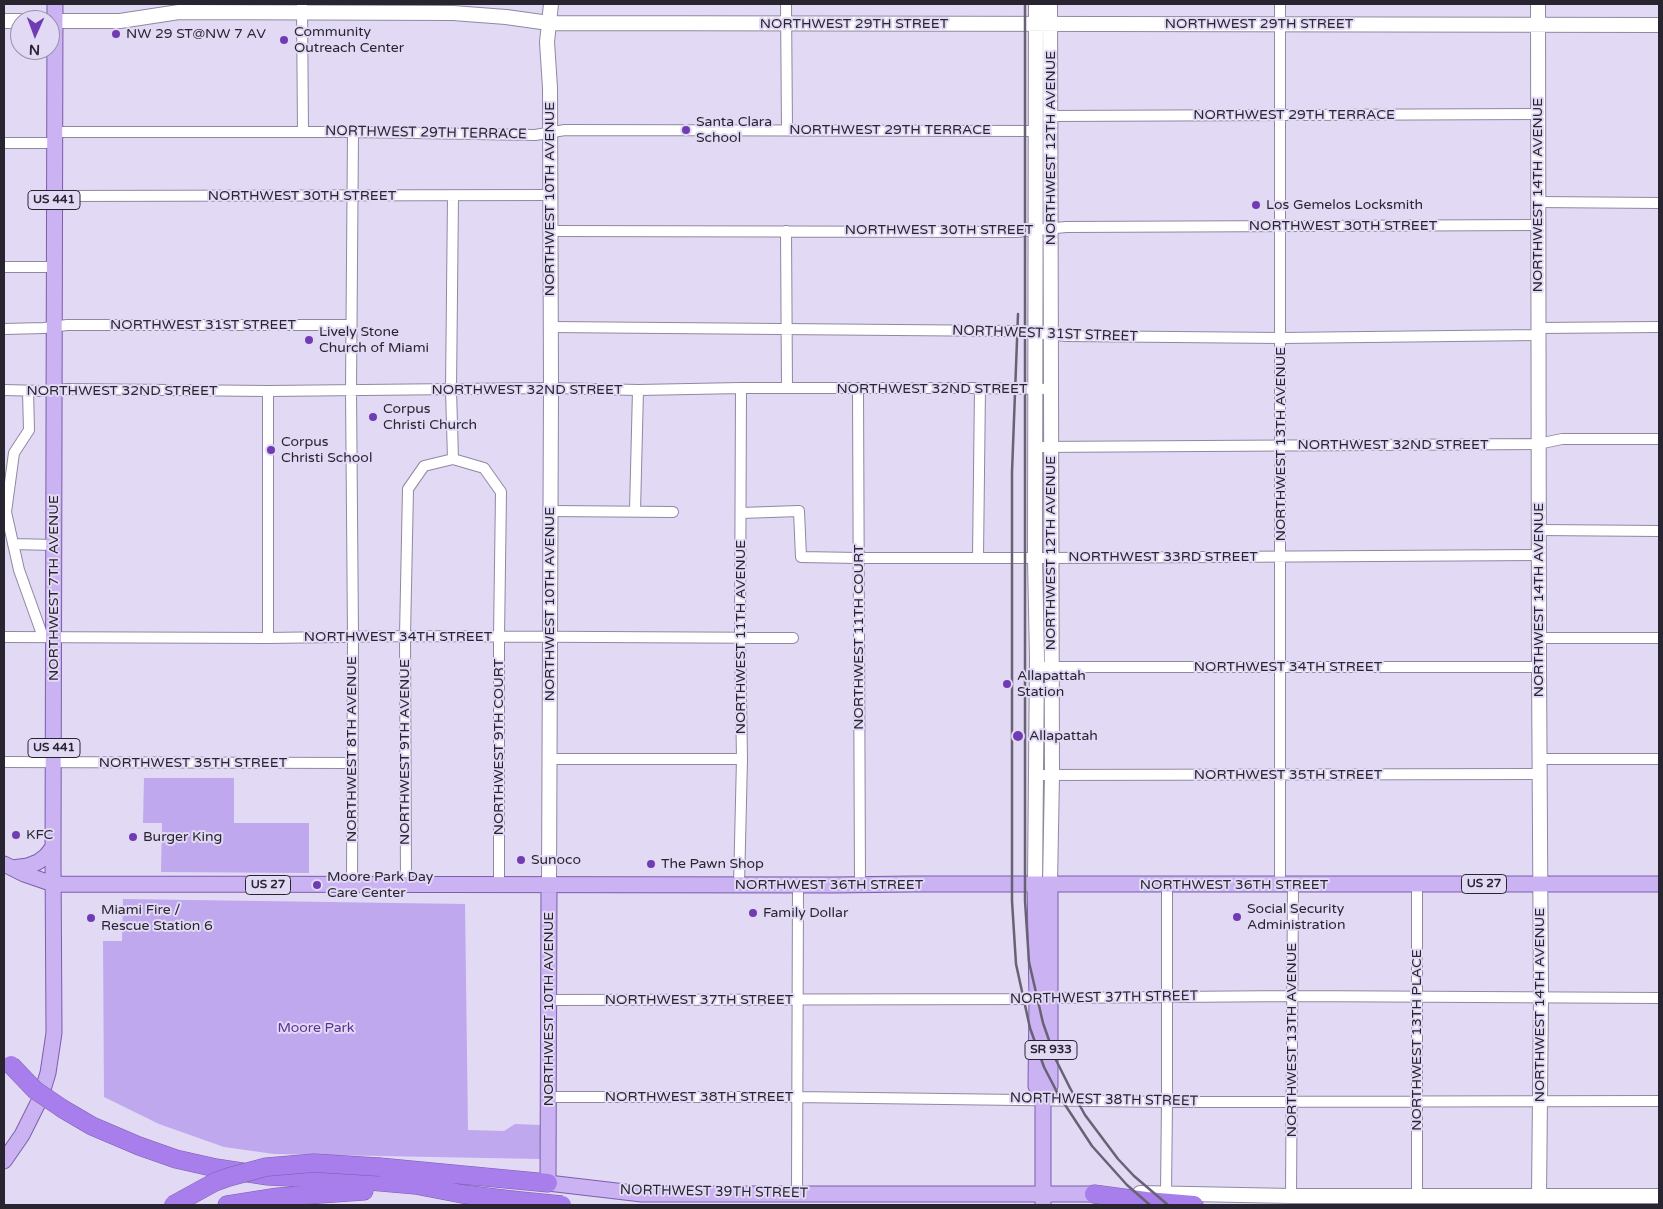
<!DOCTYPE html>
<html>
<head>
<meta charset="utf-8">
<style>
  body { margin:0 }
  #map { position:relative; width:1663px; height:1209px; overflow:hidden; background:#e2d9f5; font-family:"Varela Round",sans-serif }
  canvas { display:block }
  .frame { position:absolute; inset:0; border:5px solid #292530; pointer-events:none }
  .north { position:absolute; left:10px; top:10px; width:50px; height:50px; box-sizing:border-box; background:#e2d9f5; border:1px solid #9891a6; border-radius:50%; rotate:182deg; font-size:14px; font-weight:700; line-height:20px; text-align:center; color:#292530 }
  .north::after { content:''; display:block; margin:auto; width:18px; height:22px; background:#703cb3; clip-path:polygon(50% 0,100% 100%,50% 72%,0 100%) }
</style>
</head>
<body>
<div id="map">
<canvas width="1663" height="1209"></canvas>
<div class="frame"></div>
<div class="north">N</div>
</div>
<script>
const c = document.querySelector('canvas').getContext('2d');
c.lineJoin = 'round';
function paint(path, color) {
  c.fillStyle = color;
  c.fill(path, 'evenodd');
}
function shape(rows) {
  const path = new Path2D();
  for (const r of rows) {
    path.moveTo(r[0], r[1]);
    for (let i = 2; i < r.length; i += 2) path.lineTo(r[i], r[i + 1]);
  }
  return path;
}
function stroke(path, color, width, dash) {
  c.strokeStyle = color;
  c.lineWidth = width;
  c.lineCap = dash ? 'butt' : 'round';
  c.setLineDash(dash || []);
  c.stroke(path);
}
function write(font, color, halo, rows, align = 'center') {
  c.font = font + ' "Varela Round",sans-serif';
  c.lineWidth = 4;
  c.setLineDash([]);
  c.textBaseline = 'middle';
  c.strokeStyle = halo;
  c.fillStyle = color;
  for (const [text, x, y, turn = 0] of rows) {
    c.save();
    c.translate(x, y);
    c.rotate((+turn || 0) * Math.PI / 180);
    c.textAlign = isNaN(turn) ? turn : align;
    if (halo) c.strokeText(text, 0, 0);
    c.fillText(text, 0, 0);
    c.restore();
  }
}
const green = shape([
  [144,778,234,778,234,823,309,823,309,873,161,872,162,823,143,823],
  [123,899,465,904,468,1130,504,1131,515,1124,541,1125,540,1159,274,1154,224,1147,159,1124,104,1097,103,941,122,941]
]);
const street = shape([
  [302,4,303,132],
  [786,4,787,130],
  [1280,4,1280,885],
  [1050,116,1537,114],
  [54,132,353,132,535,135,565,130,1036,131],
  [4,143,55,143],
  [54,196,550,195],
  [453,196,451,390,453,459],
  [1538,202,1659,203],
  [549,231,1016,232,1066,227,1538,225],
  [786,231,787,388],
  [4,267,54,267],
  [550,327,1011,331,1067,336,1281,338,1539,335],
  [1539,328,1659,327],
  [4,329,44,328,67,325,351,325],
  [858,389,860,885],
  [4,390,42,391,67,389,268,391,551,388,638,390,741,388,980,388,1051,389],
  [28,391,29,430,14,453,6,512,19,570,43,637],
  [268,391,268,638],
  [1037,447,1538,444,1562,439,1659,439],
  [453,459,484,468,501,492,499,637,499,884],
  [550,511,673,512],
  [635,511,638,390],
  [741,513,799,511,801,557,858,558,1051,558,1539,555],
  [1539,530,1659,531],
  [13,544,54,545],
  [978,557,980,388],
  [4,637,268,638,405,636,793,638],
  [1540,638,1659,638],
  [1045,667,1539,667],
  [549,759,742,759],
  [1539,759,1659,759],
  [4,762,351,763],
  [1037,775,1539,774],
  [352,885,353,636,351,390,353,132],
  [406,885,405,636,408,489,424,466,453,459],
  [739,885,742,759,740,637,741,388],
  [549,1000,1037,999,1051,998,1293,996,1659,998],
  [549,1097,796,1097,1167,1102,1659,1101],
  [797,1193,798,885],
  [1166,1193,1167,1102,1167,885],
  [1291,1196,1293,884],
  [1417,1196,1417,884]
]);
const secondary = shape([
  [1050,4,1052,775,1050,885],
  [1538,4,1539,667,1541,998,1539,1196],
  [4,21,20,21],
  [50,21,120,21,179,12,453,13,506,17,549,23,1659,25],
  [1035,884,1037,659,1035,558,1036,4],
  [549,885,551,388,550,88,547,42,551,4],
  [1140,1193,1291,1196,1659,1196]
]);
const primary = shape([
  [4,864,24,874,53,884,833,885,913,884,1659,884],
  [12,868,28,866,38,862,46,856,53,847],
  [1035,884,1037,999,1036,1086,1043,1100,1043,1205],
  [549,885,548,1183,642,1194,1094,1194],
  [1043,1100,1050,1086,1050,885],
  [4,1161,22,1135,40,1099,48,1073,54,1033,53,858,55,4]
]);
const highway = shape([
  [63,1109,92,1126,139,1146,176,1159,216,1168,268,1176,369,1181,415,1185,462,1194,512,1200],
  [380,1167,548,1183],
  [1094,1194,1146,1201,1194,1205],
  [227,1205,278,1197,364,1191]
]);
const rail = shape([
  [1025,4,1025,901,1029,962,1043,1023,1056,1060,1070,1088,1085,1115,1118,1159,1134,1176,1168,1205],
  [1018,314,1012,472,1012,901,1016,964,1030,1028,1044,1067,1058,1094,1092,1146,1127,1185,1150,1205]
]);
const highwayBridge = shape([
  [11,1065,35,1090,63,1109],
  [512,1200,562,1205],
  [173,1205,215,1182,229,1177,266,1167,314,1163,380,1167]
]);
const markers = [
  [116,34,5,"#703cb3"],
  [284,40,5,"#703cb3"],
  [686,130,5,"#703cb3"],
  [1256,205,5,"#703cb3"],
  [309,340,5,"#703cb3"],
  [373,417,5,"#703cb3"],
  [271,450,5,"#703cb3"],
  [1007,684,5,"#703cb3"],
  [1018,736,6,"#703cb3"],
  [16,835,5,"#703cb3"],
  [133,837,5,"#703cb3"],
  [521,860,5,"#703cb3"],
  [651,864,5,"#703cb3"],
  [317,885,5,"#703cb3"],
  [753,913,5,"#703cb3"],
  [1237,917,5,"#703cb3"],
  [91,918,5,"#703cb3"]
];
const shields = [
  [54,200,52],
  [54,748,52],
  [1484,884,45],
  [268,885,45],
  [1051,1050,52]
];
const shieldNames = [
  ["US 441",54,200],
  ["US 441",54,748],
  ["US 27",1484,884],
  ["US 27",268,885],
  ["SR 933",1051,1050]
];
const streetNames = [
  ["NORTHWEST 29TH STREET",854,24],
  ["NORTHWEST 29TH STREET",1259,24],
  ["NORTHWEST 29TH TERRACE",1294,115],
  ["NORTHWEST 29TH TERRACE",890,130],
  ["NORTHWEST 29TH TERRACE",426,133,1],
  ["NORTHWEST 12TH AVENUE",1051,148,-90],
  ["NORTHWEST 14TH AVENUE",1538,195,-90],
  ["NORTHWEST 30TH STREET",302,196],
  ["NORTHWEST 10TH AVENUE",550,199,-90],
  ["NORTHWEST 30TH STREET",1343,226],
  ["NORTHWEST 30TH STREET",939,230],
  ["NORTHWEST 31ST STREET",203,325],
  ["NORTHWEST 31ST STREET",1045,334,2],
  ["NORTHWEST 32ND STREET",932,389],
  ["NORTHWEST 32ND STREET",527,390],
  ["NORTHWEST 32ND STREET",122,391],
  ["NORTHWEST 13TH AVENUE",1281,444,-90],
  ["NORTHWEST 32ND STREET",1393,445],
  ["NORTHWEST 12TH AVENUE",1051,553,-90],
  ["NORTHWEST 33RD STREET",1163,557],
  ["NORTHWEST 7TH AVENUE",54,588,-90],
  ["NORTHWEST 14TH AVENUE",1539,600,-90],
  ["NORTHWEST 10TH AVENUE",550,604,-90],
  ["NORTHWEST 34TH STREET",398,637],
  ["NORTHWEST 11TH AVENUE",741,637,-90],
  ["NORTHWEST 11TH COURT",859,637,-90],
  ["NORTHWEST 34TH STREET",1288,667],
  ["NORTHWEST 9TH COURT",499,747,-90],
  ["NORTHWEST 8TH AVENUE",352,749,-90],
  ["NORTHWEST 9TH AVENUE",405,752,-90],
  ["NORTHWEST 35TH STREET",193,763],
  ["NORTHWEST 35TH STREET",1288,775],
  ["NORTHWEST 36TH STREET",829,885],
  ["NORTHWEST 36TH STREET",1234,885],
  ["NORTHWEST 37TH STREET",1104,998,-1],
  ["NORTHWEST 37TH STREET",699,1000],
  ["NORTHWEST 14TH AVENUE",1540,1005,-90],
  ["NORTHWEST 10TH AVENUE",549,1009,-90],
  ["NORTHWEST 13TH AVENUE",1292,1040,-90],
  ["NORTHWEST 13TH PLACE",1417,1040,-90],
  ["NORTHWEST 38TH STREET",699,1097],
  ["NORTHWEST 38TH STREET",1104,1100,1],
  ["NORTHWEST 39TH STREET",714,1192,1]
];
const poiNames = [
  ["Community",294,32],
  ["Outreach Center",294,48],
  ["NW 29 ST@NW 7 AV",126,34],
  ["Santa Clara",696,122],
  ["School",696,138],
  ["Los Gemelos Locksmith",1266,205],
  ["Lively Stone",319,332],
  ["Church of Miami",319,348],
  ["Corpus",383,409],
  ["Christi Church",383,425],
  ["Corpus",281,442],
  ["Christi School",281,458],
  ["Allapattah",1017,676],
  ["Station",1017,692],
  ["Allapattah",1029,736],
  ["KFC",26,835],
  ["Burger King",143,837],
  ["Sunoco",531,860],
  ["The Pawn Shop",661,864],
  ["Moore Park Day",327,877],
  ["Care Center",327,893],
  ["Social Security",1247,909],
  ["Administration",1247,925],
  ["Miami Fire /",101,910],
  ["Rescue Station 6",101,926],
  ["Family Dollar",763,913]
];
const parkNames = [
  ["Moore Park",316,1028]
];
paint(green, '#bfa8ed');
stroke(street, '#9088a2', 12);
stroke(secondary, '#9088a2', 16);
stroke(primary, '#7b5faa', 17);
stroke(highway, '#7b5faa', 19);
stroke(street, '#fff', 10);
stroke(secondary, '#fff', 14);
stroke(primary, '#cab2f3', 15);
stroke(highway, '#a77eeb', 18);
stroke(rail, '#686273', 2.5);
stroke(highwayBridge, '#7b5faa', 19, []);
stroke(highwayBridge, '#a77eeb', 18);
for (const [x, y, r, color] of markers) {
  const dot = new Path2D();
  dot.arc(x, y, r, 0, 2 * Math.PI);
  c.fillStyle = color;
  c.fill(dot);
  stroke(dot, '#e2d9f5', 2);
}
for (const [x, y, w] of shields) {
  const box = new Path2D();
  box.roundRect(x - w / 2, y - 9.5, w, 19, 4);
  c.fillStyle = '#e2d9f5';
  c.fill(box);
  stroke(box, '#292530', 1);
}
write('bold 12px', '#292530', null, shieldNames);
write('14px', '#292530', '#e2d9f5', streetNames);
write('14px', '#292530', '#e2d9f5', poiNames, 'left');
write('14px', '#5c3095', '#e2d9f5', parkNames);
</script>
</body>
</html>
